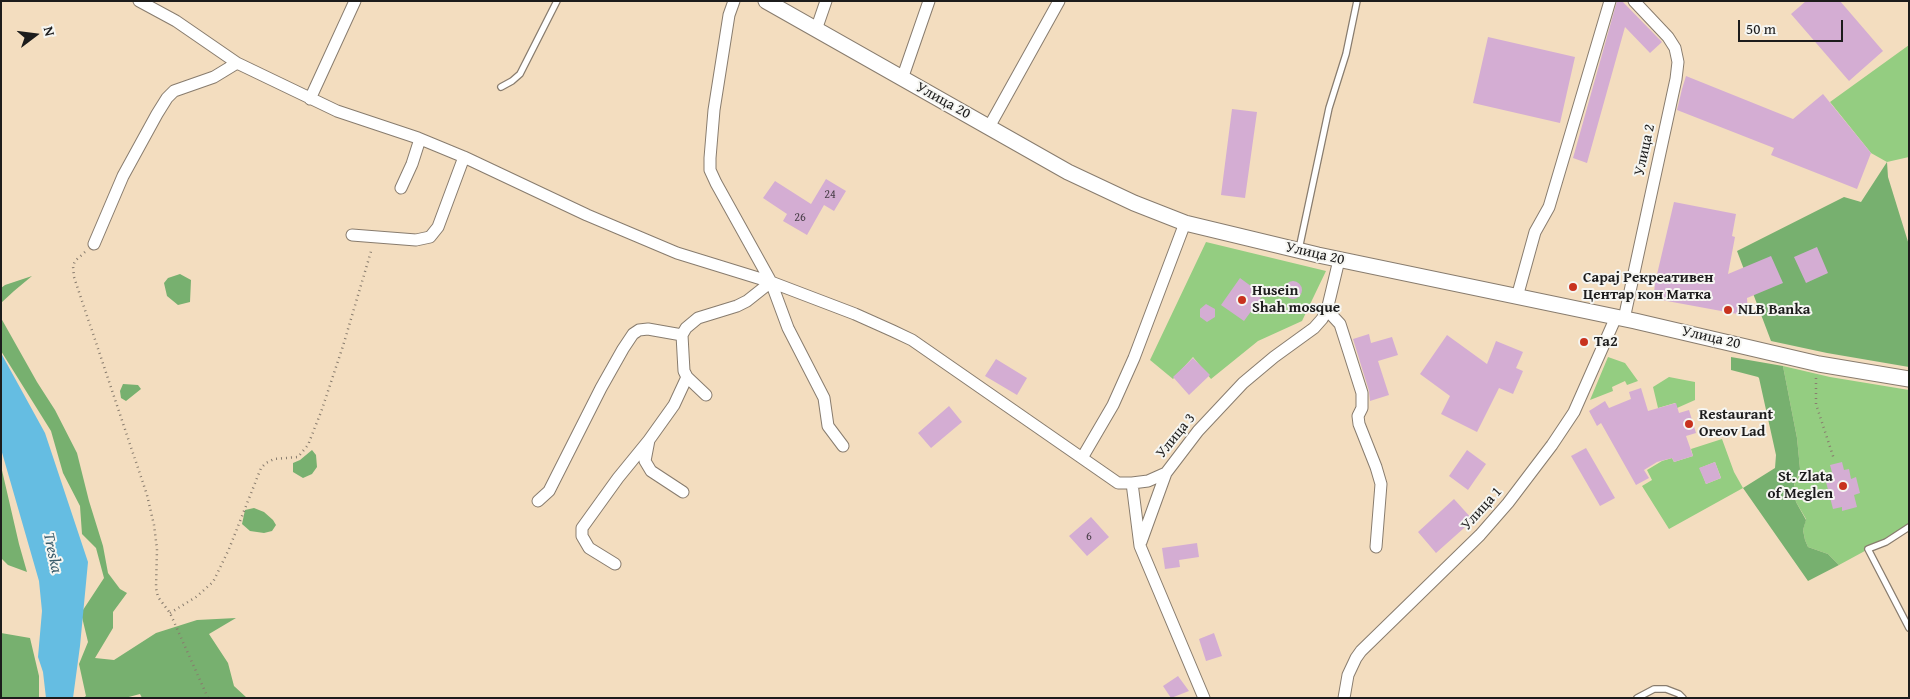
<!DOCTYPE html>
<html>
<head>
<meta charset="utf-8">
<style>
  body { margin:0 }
  #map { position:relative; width:1910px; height:699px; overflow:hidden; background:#f3ddbf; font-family:"Gentium Book Plus",serif }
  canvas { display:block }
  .frame { position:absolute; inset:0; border:2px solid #1c1c1c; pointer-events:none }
  .north { position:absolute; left:10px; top:10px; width:50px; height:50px; -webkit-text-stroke:4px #f6f6f2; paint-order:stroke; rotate:75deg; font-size:14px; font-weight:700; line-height:20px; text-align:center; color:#1c1c1c }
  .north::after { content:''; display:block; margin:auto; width:18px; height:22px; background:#1c1c1c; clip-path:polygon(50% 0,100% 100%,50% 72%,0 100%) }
  .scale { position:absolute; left:1738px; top:20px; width:105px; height:22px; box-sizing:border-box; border:2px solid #1c1c1c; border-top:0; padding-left:6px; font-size:15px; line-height:18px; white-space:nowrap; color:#1c1c1c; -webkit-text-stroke:4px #f6f6f2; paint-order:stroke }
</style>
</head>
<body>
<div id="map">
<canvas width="1910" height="699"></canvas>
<div class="frame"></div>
<div class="north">N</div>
<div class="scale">50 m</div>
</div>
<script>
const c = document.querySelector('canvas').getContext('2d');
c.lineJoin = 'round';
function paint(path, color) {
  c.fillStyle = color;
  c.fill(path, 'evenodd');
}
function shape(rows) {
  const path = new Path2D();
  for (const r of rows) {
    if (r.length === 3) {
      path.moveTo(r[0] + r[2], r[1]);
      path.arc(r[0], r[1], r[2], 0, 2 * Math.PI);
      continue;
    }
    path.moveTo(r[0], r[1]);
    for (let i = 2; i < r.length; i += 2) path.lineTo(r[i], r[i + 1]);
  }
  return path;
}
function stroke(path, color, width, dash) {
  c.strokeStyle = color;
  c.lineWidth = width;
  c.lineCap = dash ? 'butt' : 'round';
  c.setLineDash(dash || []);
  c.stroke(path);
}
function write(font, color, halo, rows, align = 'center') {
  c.font = font + ' "Gentium Book Plus",serif';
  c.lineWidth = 4;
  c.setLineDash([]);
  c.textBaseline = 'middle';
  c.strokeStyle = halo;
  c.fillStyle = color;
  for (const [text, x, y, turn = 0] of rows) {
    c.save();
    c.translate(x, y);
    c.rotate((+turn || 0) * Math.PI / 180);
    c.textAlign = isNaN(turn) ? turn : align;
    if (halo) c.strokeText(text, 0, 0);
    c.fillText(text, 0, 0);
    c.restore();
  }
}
const green = shape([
  [1909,45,1909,157,1887,162,1871,153,1830,102],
  [1206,242,1326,271,1302,321,1258,341,1211,379,1193,357,1173,379,1150,360],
  [1608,357,1625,363,1638,381,1627,385,1625,381,1612,387,1613,391,1590,400],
  [1783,366,1830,377,1909,390,1909,527,1839,565,1828,554,1808,547,1805,540,1803,530,1806,519,1796,502,1794,492,1794,486,1800,469,1797,438],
  [1669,377,1695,382,1695,400,1677,408,1675,403,1658,408,1653,387],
  [1722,439,1734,472,1743,488,1669,529,1642,486,1652,480,1647,470,1662,461,1672,458,1674,462,1693,456,1691,449],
  [1715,462,1721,478,1706,484,1700,468]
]);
const forest = shape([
  [1887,162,1888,177,1909,245,1909,367,1827,353,1771,341,1737,251,1844,197,1861,202],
  [180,274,191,280,190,302,178,305,167,296,164,283,168,278],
  [32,276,14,291,1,303,1,288,5,285],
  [1,318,37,382,55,410,77,453,89,501,103,546,108,573,120,589,127,593,113,612,113,628,95,658,114,660,156,633,197,620,236,618,209,634,228,663,234,686,247,698,142,698,140,694,125,698,83,698,86,696,79,664,88,642,81,613,104,578,96,548,82,534,80,506,63,473,51,431,1,351],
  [1731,357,1783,366,1797,438,1800,469,1794,485,1794,492,1796,502,1806,520,1803,530,1805,540,1808,547,1828,554,1839,565,1808,581,1743,488,1775,468,1776,455,1759,378,1758,377,1731,370],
  [123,384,138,385,141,389,126,401,121,398,120,391],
  [312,450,316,455,317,467,312,474,303,478,293,472,293,463,300,460],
  [1,466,19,544,27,572,8,565,1,558],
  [254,508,264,512,273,520,276,525,272,531,264,533,250,531,242,524,245,510],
  [1,633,30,638,39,676,39,698,1,698]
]);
const water = shape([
  [1,353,45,433,88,562,80,646,73,698,46,698,43,672,38,657,42,611,39,581,1,449]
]);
const building = shape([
  [1617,1,1622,1,1662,42,1650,53,1625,27,1587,163,1573,158],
  [1806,1,1840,1,1883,51,1849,81,1791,14],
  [1488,37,1575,57,1560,123,1473,103],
  [1686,76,1793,119,1823,94,1871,153,1857,189,1771,155,1774,148,1677,110,1682,89],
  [1232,109,1257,112,1245,198,1221,195],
  [826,179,846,191,834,211,824,205,807,235,783,221,787,214,763,198,775,181,811,204],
  [1674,202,1736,214,1732,236,1735,237,1728,274,1771,256,1783,283,1747,298,1748,314,1743,315,1656,299,1654,293,1655,283],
  [1817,247,1828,273,1806,283,1794,257],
  [1240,278,1263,295,1244,321,1221,305],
  [1293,290,9],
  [1206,304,1215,309,1215,317,1207,322,1200,317,1200,309],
  [1369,334,1371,343,1392,337,1398,355,1378,361,1389,395,1370,401,1369,391,1353,339],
  [1447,335,1487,364,1496,341,1523,352,1516,368,1523,371,1513,394,1499,388,1477,432,1441,414,1450,396,1420,374],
  [1193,358,1210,375,1189,395,1173,377],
  [996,359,1027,378,1017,395,985,376],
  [1641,388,1648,411,1676,403,1679,413,1689,410,1696,433,1686,436,1693,456,1674,462,1672,458,1657,462,1644,470,1649,478,1636,485,1601,423,1597,426,1589,411,1605,401,1609,408,1631,399,1629,392],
  [949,406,962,422,931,448,918,433],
  [1586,448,1615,498,1600,506,1571,456],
  [1467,450,1486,464,1468,490,1449,476],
  [1715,462,1721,478,1706,484,1699,468],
  [1842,462,1844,470,1849,469,1851,479,1856,477,1860,493,1854,495,1857,507,1842,511,1842,507,1833,509,1825,478,1833,476,1830,465],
  [1454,499,1473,520,1436,553,1418,532],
  [1091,517,1109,537,1087,556,1069,536],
  [1197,543,1199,557,1179,560,1180,567,1165,569,1162,548],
  [1214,633,1222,656,1206,661,1199,639],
  [1178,676,1189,691,1171,698,1163,686]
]);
const path = shape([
  [85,252,75,261,73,266,74,277,147,495,154,525,157,549,156,588,158,597,170,613,208,698],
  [1816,378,1816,404,1834,459],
  [170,613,196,597,213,582,229,549,261,468,266,463,274,459,298,457,308,445,321,412,343,346,372,248]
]);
const service = shape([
  [501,87,512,81,520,74,557,1],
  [1299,249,1329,108,1346,54,1357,1],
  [1909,527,1886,542,1868,549,1909,628],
  [1637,698,1654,689,1666,689,1679,694,1683,698]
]);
const minor = shape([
  [139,1,176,21,237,63,337,111,418,138,464,157,587,215,677,253,771,282,855,314,893,331,912,340,1118,483,1132,483,1140,546,1204,698],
  [734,1,729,15,714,110,710,158,710,170,716,183,771,282,788,328,824,398,828,426,843,446],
  [816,30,826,1],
  [902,79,929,1],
  [310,99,355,1],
  [989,127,1059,1],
  [401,188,412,164,420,139],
  [352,235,416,240,430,237,438,227,464,157],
  [94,244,123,176,157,114,167,98,174,91,214,77,237,63],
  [1517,297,1535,232,1549,207,1610,1],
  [1327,310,1340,324,1348,349,1362,393,1362,408,1358,416,1359,424,1376,467,1381,484,1376,547],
  [1624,319,1676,79,1678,62,1675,48,1668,37,1634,1],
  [706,395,687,377,684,371,682,335,686,328,698,318,737,306,747,301,771,282],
  [1082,458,1113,405,1134,358,1185,223],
  [1132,483,1148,481,1166,473],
  [683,492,651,471,645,461,649,440,674,405,687,377],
  [538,501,549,491,601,388,623,349,633,334,639,330,648,329,682,335],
  [1141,542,1166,473,1198,431,1243,383,1274,357,1314,328,1322,319,1327,310,1339,260],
  [615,564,589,548,582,536,582,528,618,478,649,440],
  [1344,698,1348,675,1356,658,1361,651,1480,535,1508,503,1552,445,1574,412,1616,317]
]);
const tertiary = shape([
  [766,1,1068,172,1134,203,1185,223,1318,255,1635,321,1819,364,1909,379]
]);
const markers = [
  [1573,287,5,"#c8321e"],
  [1242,300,5,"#c8321e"],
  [1728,310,5,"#c8321e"],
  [1584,342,5,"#c8321e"],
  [1689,424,5,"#c8321e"],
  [1843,486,5,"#c8321e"]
];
const numberNames = [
  ["24",830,195],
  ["26",800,218],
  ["6",1089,537]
];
const streetNames = [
  ["Улица 20",943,101,29],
  ["Улица 2",1645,150,-78],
  ["Улица 20",1315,254,13],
  ["Улица 20",1711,338,13],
  ["Улица 3",1176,436,-51],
  ["Улица 1",1482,509,-48]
];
const poiNames = [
  ["Сарај Рекреативен",1583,278],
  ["Центар кон Матка",1583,295],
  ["Husein",1252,291],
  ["Shah mosque",1252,308],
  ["NLB Banka",1738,310],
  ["Ta2",1594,342],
  ["Restaurant",1699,415],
  ["Oreov Lad",1699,432],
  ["St. Zlata",1833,477,"right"],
  ["of Meglen",1833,494,"right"]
];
const waterNames = [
  ["Treska",52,553,78]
];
paint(green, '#94cd81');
paint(forest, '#77b06f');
paint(water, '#65bde2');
paint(building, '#d4add3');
stroke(service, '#887c6e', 8);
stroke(minor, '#887c6e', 13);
stroke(tertiary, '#887c6e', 17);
stroke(path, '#887c6e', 2.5, [1, 4]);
stroke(service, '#fff', 5.5);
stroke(minor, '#fff', 11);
stroke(tertiary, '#fff', 15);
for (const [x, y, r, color] of markers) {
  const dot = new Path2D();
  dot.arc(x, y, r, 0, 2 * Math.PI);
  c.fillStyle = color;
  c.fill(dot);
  stroke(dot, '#f6f6f2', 2);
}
write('12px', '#4a404a', null, numberNames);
write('15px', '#1c1c1c', '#f6f6f2', streetNames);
write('bold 15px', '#1c1c1c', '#f6f6f2', poiNames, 'left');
write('italic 16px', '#395c6b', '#f6f6f2', waterNames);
</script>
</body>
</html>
